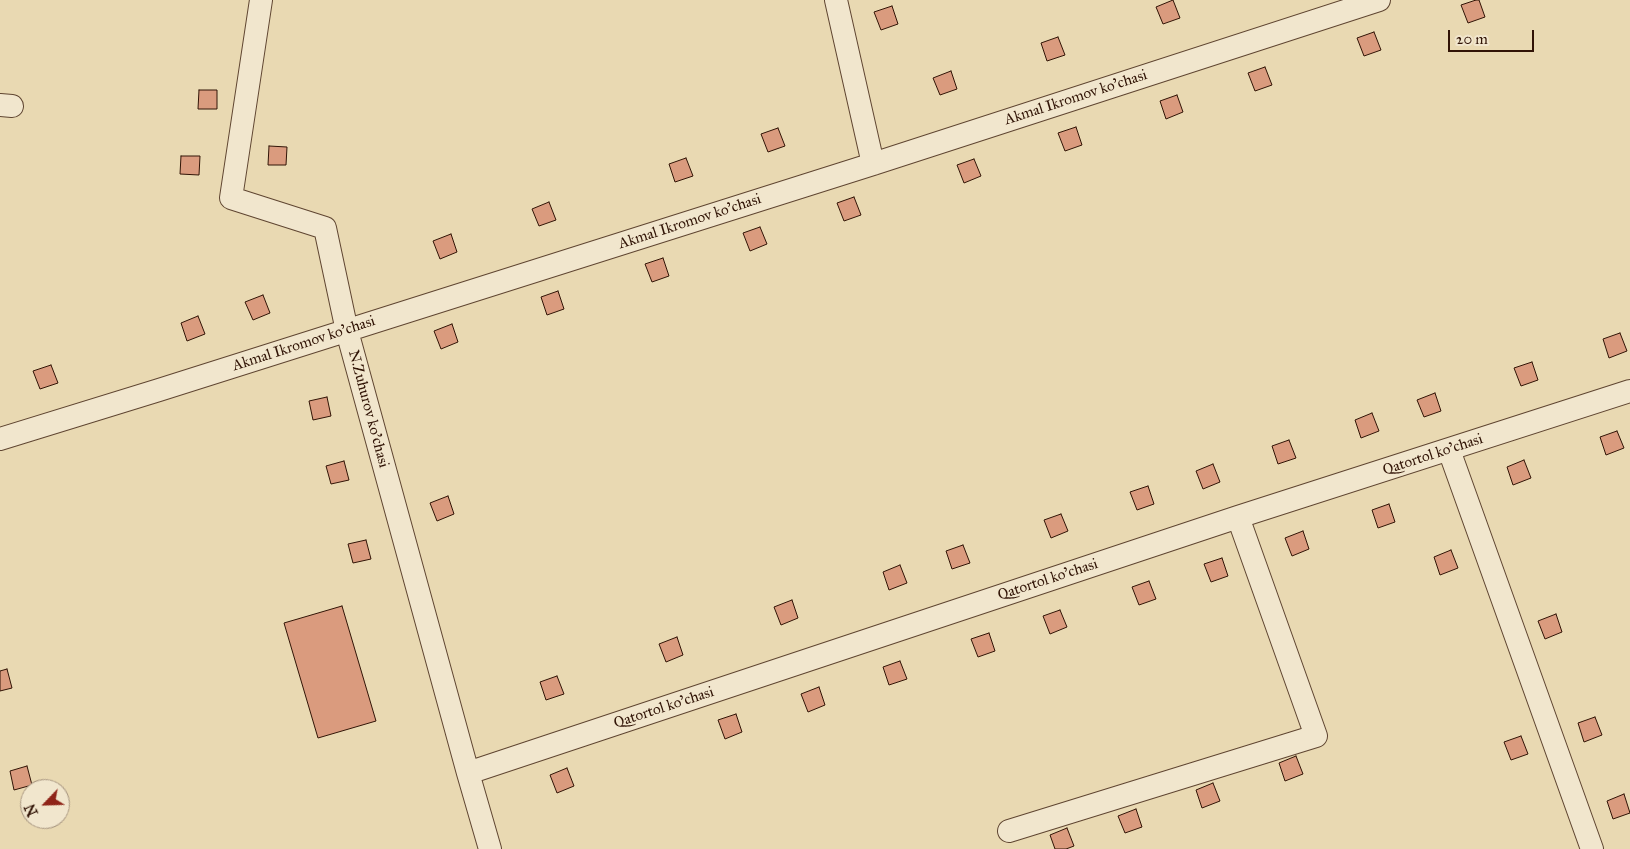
<!DOCTYPE html>
<html>
<head>
<meta charset="utf-8">
<style>
  body { margin:0 }
  #map { position:relative; width:1630px; height:849px; overflow:hidden; background:#e9d9b2; font-family:"IM FELL Great Primer",serif }
  canvas { display:block }
  .north { position:absolute; left:20px; top:779px; width:50px; height:50px; box-sizing:border-box; background:#f1e6cd; border:1px solid #a4927d; border-radius:50%; rotate:246deg; font-size:14px; font-weight:700; line-height:20px; text-align:center; color:#311406 }
  .north::after { content:''; display:block; margin:auto; width:18px; height:22px; background:#8f2418; clip-path:polygon(50% 0,100% 100%,50% 72%,0 100%) }
  .scale { position:absolute; left:1448px; top:30px; width:86px; height:22px; box-sizing:border-box; border:2px solid #311406; border-top:0; padding-left:6px; font-size:15px; line-height:18px; white-space:nowrap; color:#311406; -webkit-text-stroke:4px #f1e6cd; paint-order:stroke }
</style>
</head>
<body>
<div id="map">
<canvas width="1630" height="849"></canvas>
<div class="north">N</div>
<div class="scale">20 m</div>
</div>
<script>
const c = document.querySelector('canvas').getContext('2d');
c.lineJoin = 'round';
function paint(path, color) {
  c.fillStyle = color;
  c.fill(path, 'evenodd');
}
function shape(rows) {
  const path = new Path2D();
  for (const r of rows) {
    path.moveTo(r[0], r[1]);
    for (let i = 2; i < r.length; i += 2) path.lineTo(r[i], r[i + 1]);
  }
  return path;
}
function stroke(path, color, width, dash) {
  c.strokeStyle = color;
  c.lineWidth = width;
  c.lineCap = dash ? 'butt' : 'round';
  c.setLineDash(dash || []);
  c.stroke(path);
}
function write(font, color, halo, rows, align = 'center') {
  c.font = font + ' "IM FELL Great Primer",serif';
  c.lineWidth = 5;
  c.setLineDash([]);
  c.textBaseline = 'middle';
  c.strokeStyle = halo;
  c.fillStyle = color;
  for (const [text, x, y, turn = 0] of rows) {
    c.save();
    c.translate(x, y);
    c.rotate((+turn || 0) * Math.PI / 180);
    c.textAlign = isNaN(turn) ? turn : align;
    if (halo) c.strokeText(text, 0, 0);
    c.fillText(text, 0, 0);
    c.restore();
  }
}
const building = shape([
  [1173,0,1180,18,1163,24,1156,7,1173,0],
  [1476,0,1479,0,1485,17,1468,23,1461,5,1476,0],
  [892,6,898,24,881,30,874,12,892,6],
  [1374,32,1381,50,1364,56,1357,38,1374,32],
  [1058,37,1065,55,1047,61,1041,43,1058,37],
  [1265,67,1272,85,1255,91,1248,73,1265,67],
  [951,71,957,89,940,95,933,78,951,71],
  [199,90,217,90,217,109,198,109,199,90],
  [1177,95,1183,112,1166,119,1160,101,1177,95],
  [1076,127,1082,145,1065,151,1058,133,1076,127],
  [778,128,785,146,768,152,761,134,778,128],
  [269,146,287,147,286,165,268,165,269,146],
  [181,156,200,156,199,175,180,174,181,156],
  [686,158,693,176,675,182,669,164,686,158],
  [974,159,981,176,964,183,957,165,974,159],
  [854,197,861,215,844,221,837,203,854,197],
  [549,202,556,220,539,226,532,209,549,202],
  [760,227,767,244,750,251,743,233,760,227],
  [451,234,457,252,440,259,433,241,451,234],
  [663,258,669,276,652,282,645,264,663,258],
  [558,291,564,309,547,315,541,297,558,291],
  [263,295,270,313,253,320,245,302,263,295],
  [198,316,205,334,187,341,181,323,198,316],
  [452,324,458,342,441,349,434,331,452,324],
  [1620,333,1627,351,1609,358,1603,339,1620,333],
  [1532,362,1538,380,1521,386,1514,368,1532,362],
  [51,365,58,383,40,389,33,371,51,365],
  [1435,393,1441,411,1424,417,1417,400,1435,393],
  [327,397,331,416,313,420,309,401,327,397],
  [1372,413,1379,431,1361,438,1355,420,1372,413],
  [1617,431,1624,448,1606,455,1600,437,1617,431],
  [1289,440,1296,458,1278,464,1272,446,1289,440],
  [1524,460,1531,478,1513,485,1507,467,1524,460],
  [344,461,349,480,331,484,326,466,344,461],
  [1213,464,1220,482,1203,489,1196,471,1213,464],
  [1148,486,1154,504,1137,510,1130,492,1148,486],
  [448,496,454,514,437,521,430,503,448,496],
  [1389,504,1395,522,1378,528,1372,510,1389,504],
  [1061,514,1068,531,1051,538,1044,520,1061,514],
  [1303,531,1309,549,1292,556,1285,538,1303,531],
  [366,540,371,559,353,563,348,544,366,540],
  [963,545,970,563,952,569,946,551,963,545],
  [1451,550,1458,568,1440,575,1434,557,1451,550],
  [1222,558,1228,576,1211,582,1204,564,1222,558],
  [900,565,907,583,889,590,883,572,900,565],
  [1149,581,1156,599,1139,605,1132,587,1149,581],
  [792,600,798,618,781,625,774,607,792,600],
  [342,606,376,721,318,738,284,623,342,606],
  [1060,610,1067,627,1050,634,1043,616,1060,610],
  [1556,614,1562,632,1545,639,1538,621,1556,614],
  [989,633,995,651,978,657,971,639,989,633],
  [677,637,683,655,666,662,659,644,677,637],
  [900,661,907,679,889,685,883,667,900,661],
  [7,669,12,688,0,691,0,671,7,669],
  [557,676,564,694,546,700,540,682,557,676],
  [819,687,825,705,808,712,801,694,819,687],
  [736,714,742,732,725,739,718,720,736,714],
  [1595,717,1602,735,1584,742,1578,723,1595,717],
  [1521,736,1528,754,1511,760,1504,742,1521,736],
  [1296,756,1303,774,1285,781,1279,763,1296,756],
  [27,766,32,785,14,790,10,771,27,766],
  [567,768,574,786,557,793,550,775,567,768],
  [1213,783,1220,801,1202,808,1196,790,1213,783],
  [1624,794,1630,813,1613,819,1607,801,1624,794],
  [1136,809,1142,827,1125,833,1118,816,1136,809],
  [1067,828,1074,846,1066,849,1055,849,1050,835,1067,828]
]);
const minor = shape([
  [261,0,231,198,325,228,347,331,468,773,490,849],
  [836,0,873,164],
  [0,105,12,106],
  [0,439,159,390,873,164,1379,0],
  [1449,450,1592,849],
  [468,773,1238,517,1630,391],
  [1009,831,1316,736,1238,517]
]);
const streetNames = [
  ["Akmal Ikromov ko'chasi",1076,98,-18],
  ["Akmal Ikromov ko'chasi",690,222,-18],
  ["Akmal Ikromov ko'chasi",304,344,-18],
  ["N.Zuhurov ko'chasi",368,409,75],
  ["Qatortol ko'chasi",1433,455,-18],
  ["Qatortol ko'chasi",1048,580,-18],
  ["Qatortol ko'chasi",664,708,-18]
];
paint(building, '#da9b7e');
stroke(building, '#311406', 1);
stroke(minor, '#5f4531', 24);
stroke(minor, '#f1e6cd', 22);
write('15px', '#311406', '#f1e6cd', streetNames);
</script>
</body>
</html>
